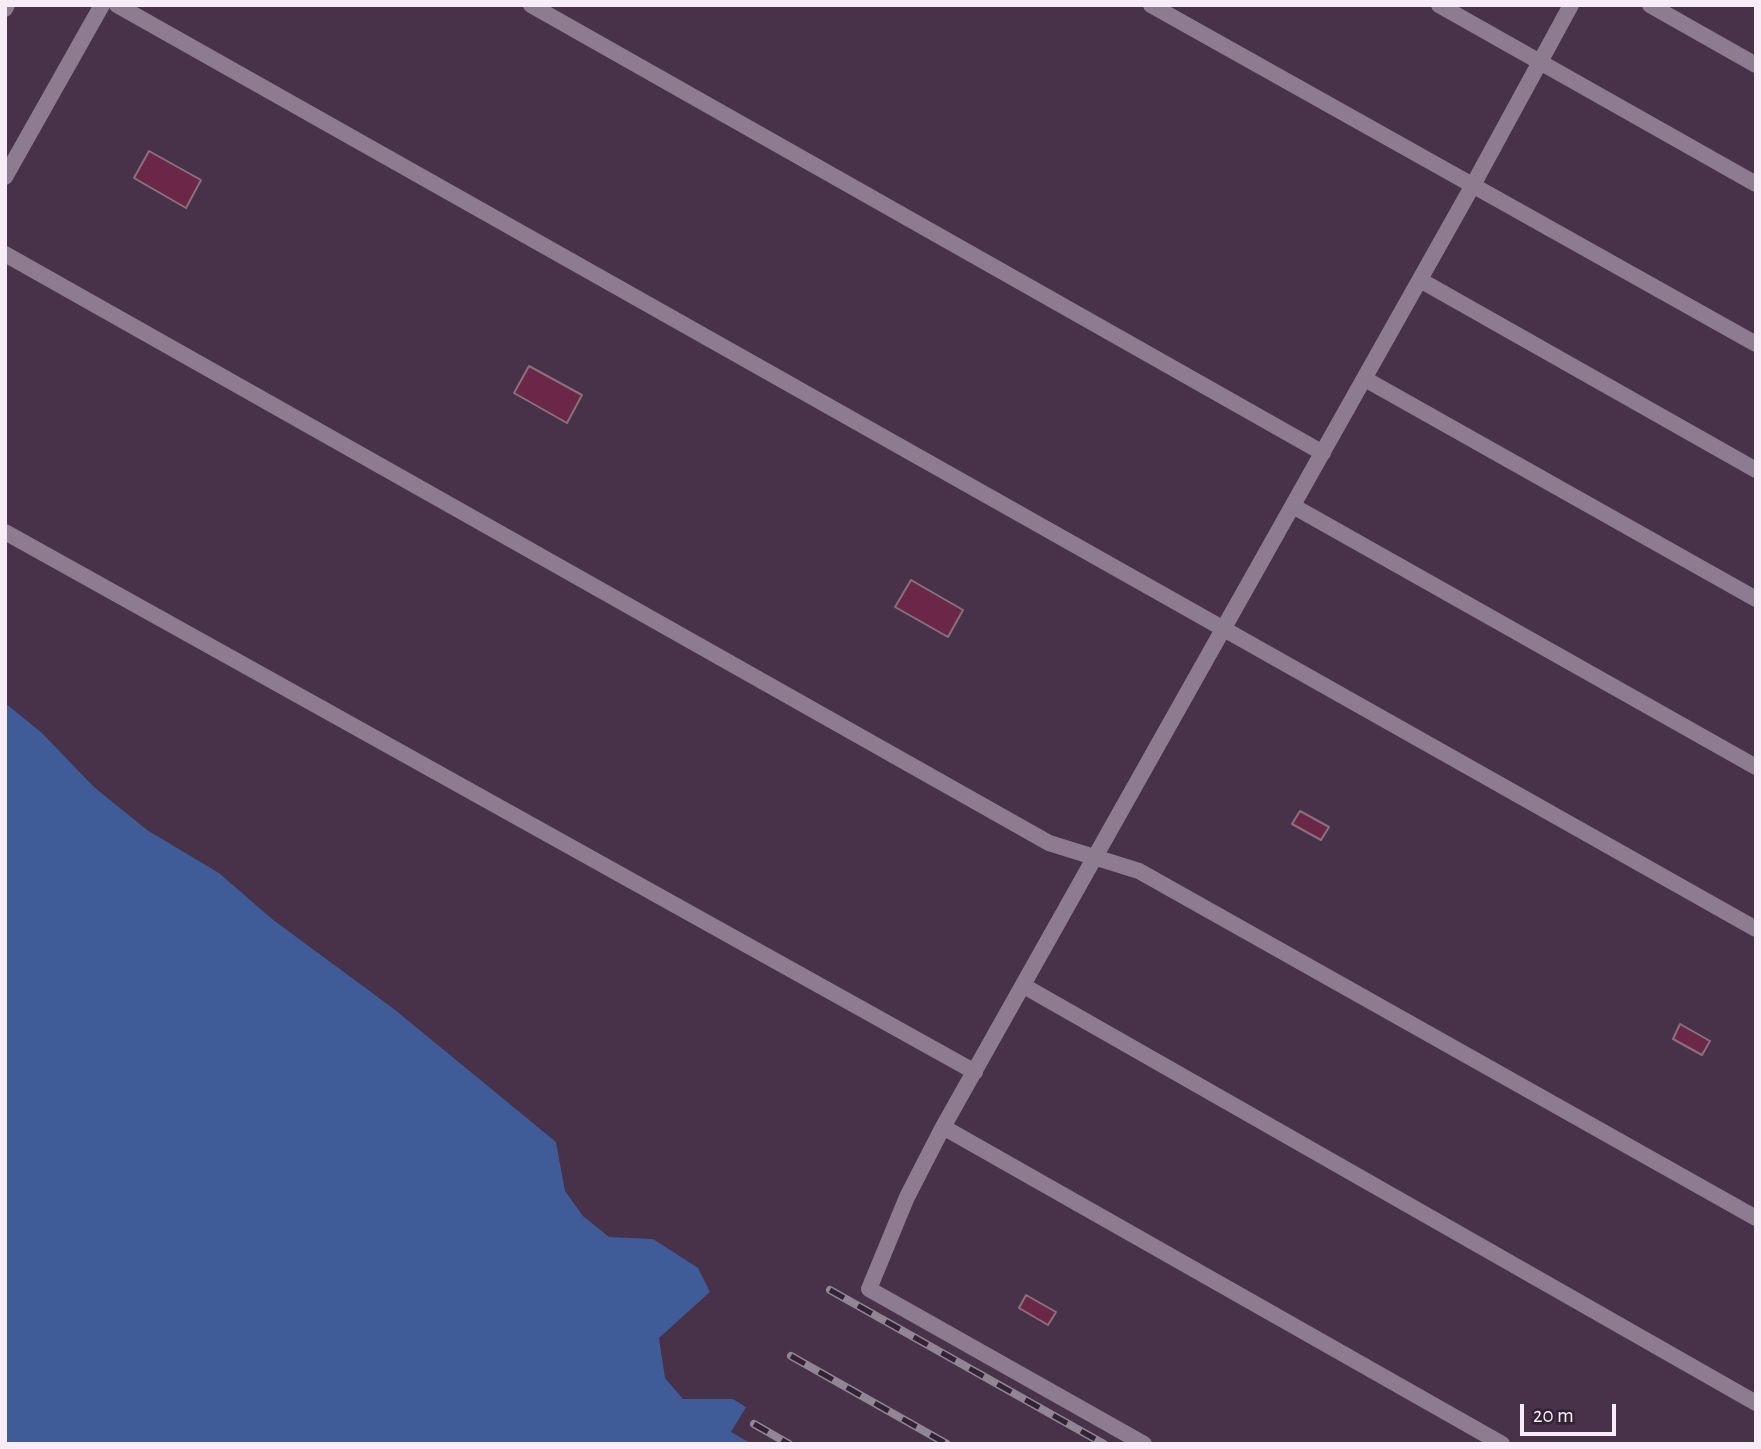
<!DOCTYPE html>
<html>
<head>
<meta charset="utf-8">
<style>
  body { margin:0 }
  #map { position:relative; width:1761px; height:1449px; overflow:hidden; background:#3d2d3e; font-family:"Alegreya Sans",sans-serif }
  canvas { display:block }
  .frame { position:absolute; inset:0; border:7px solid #f7ecf7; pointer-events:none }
  .scale { position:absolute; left:1520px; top:1404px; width:96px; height:32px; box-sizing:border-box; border:4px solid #f7ecf7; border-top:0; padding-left:9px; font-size:21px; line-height:24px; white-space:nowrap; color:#f7ecf7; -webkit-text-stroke:5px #322334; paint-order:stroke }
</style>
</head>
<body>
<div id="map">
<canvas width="1761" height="1449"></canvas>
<div class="frame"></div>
<div class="scale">20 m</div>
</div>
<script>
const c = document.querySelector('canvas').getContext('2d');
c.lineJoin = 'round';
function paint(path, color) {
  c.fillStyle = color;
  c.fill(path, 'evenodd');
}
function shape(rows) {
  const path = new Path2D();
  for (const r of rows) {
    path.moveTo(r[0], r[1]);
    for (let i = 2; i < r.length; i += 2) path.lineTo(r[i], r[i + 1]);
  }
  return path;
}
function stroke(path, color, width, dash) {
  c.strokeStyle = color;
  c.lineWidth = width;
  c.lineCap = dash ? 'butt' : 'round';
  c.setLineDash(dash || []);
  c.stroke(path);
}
const built = shape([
  [5,5,1756,5,1756,1444,752,1444,731,1432,746,1406,733,1399,683,1399,665,1378,659,1338,710,1292,653,1239,608,1237,583,1216,565,1191,556,1142,394,1009,272,919,219,873,147,830,94,787,42,733,5,703]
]);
const water = shape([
  [5,703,42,733,94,787,147,830,219,873,272,919,394,1009,556,1142,565,1191,583,1216,609,1237,653,1239,698,1268,710,1292,659,1338,665,1378,683,1399,733,1399,746,1407,731,1432,752,1444,5,1444]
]);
const building = shape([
  [149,151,201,180,186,208,134,178,149,151],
  [529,366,582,395,567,423,514,393,529,366],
  [911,580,963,610,948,637,895,607,911,580],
  [1300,811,1329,827,1321,840,1292,824,1300,811],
  [1680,1024,1710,1041,1702,1055,1673,1039,1680,1024],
  [1026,1295,1056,1312,1048,1325,1019,1308,1026,1295]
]);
const lane = shape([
  [117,5,1756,929],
  [531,5,1323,453],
  [1151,5,1756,344],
  [1439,5,1756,184],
  [1650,5,1756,65],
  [5,9,7,5],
  [5,177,102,5],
  [5,254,1049,843,1139,871,1756,1218],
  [1420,280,1756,470],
  [1365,379,1756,599],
  [1293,506,1756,767],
  [5,532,975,1072],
  [1024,986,1756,1403],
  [943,1127,1502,1444],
  [1144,1444,869,1289,907,1197,943,1127,1473,185,1571,5]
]);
const rail = shape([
  [830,1290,1104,1444],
  [791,1356,947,1444],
  [754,1424,789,1444]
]);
paint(built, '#473249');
paint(water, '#405c98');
paint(building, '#6a2747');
stroke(building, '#8b707a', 2);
stroke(lane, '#8d7b8f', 16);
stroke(rail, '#938694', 8);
stroke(rail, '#322334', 5, [16]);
</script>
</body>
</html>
